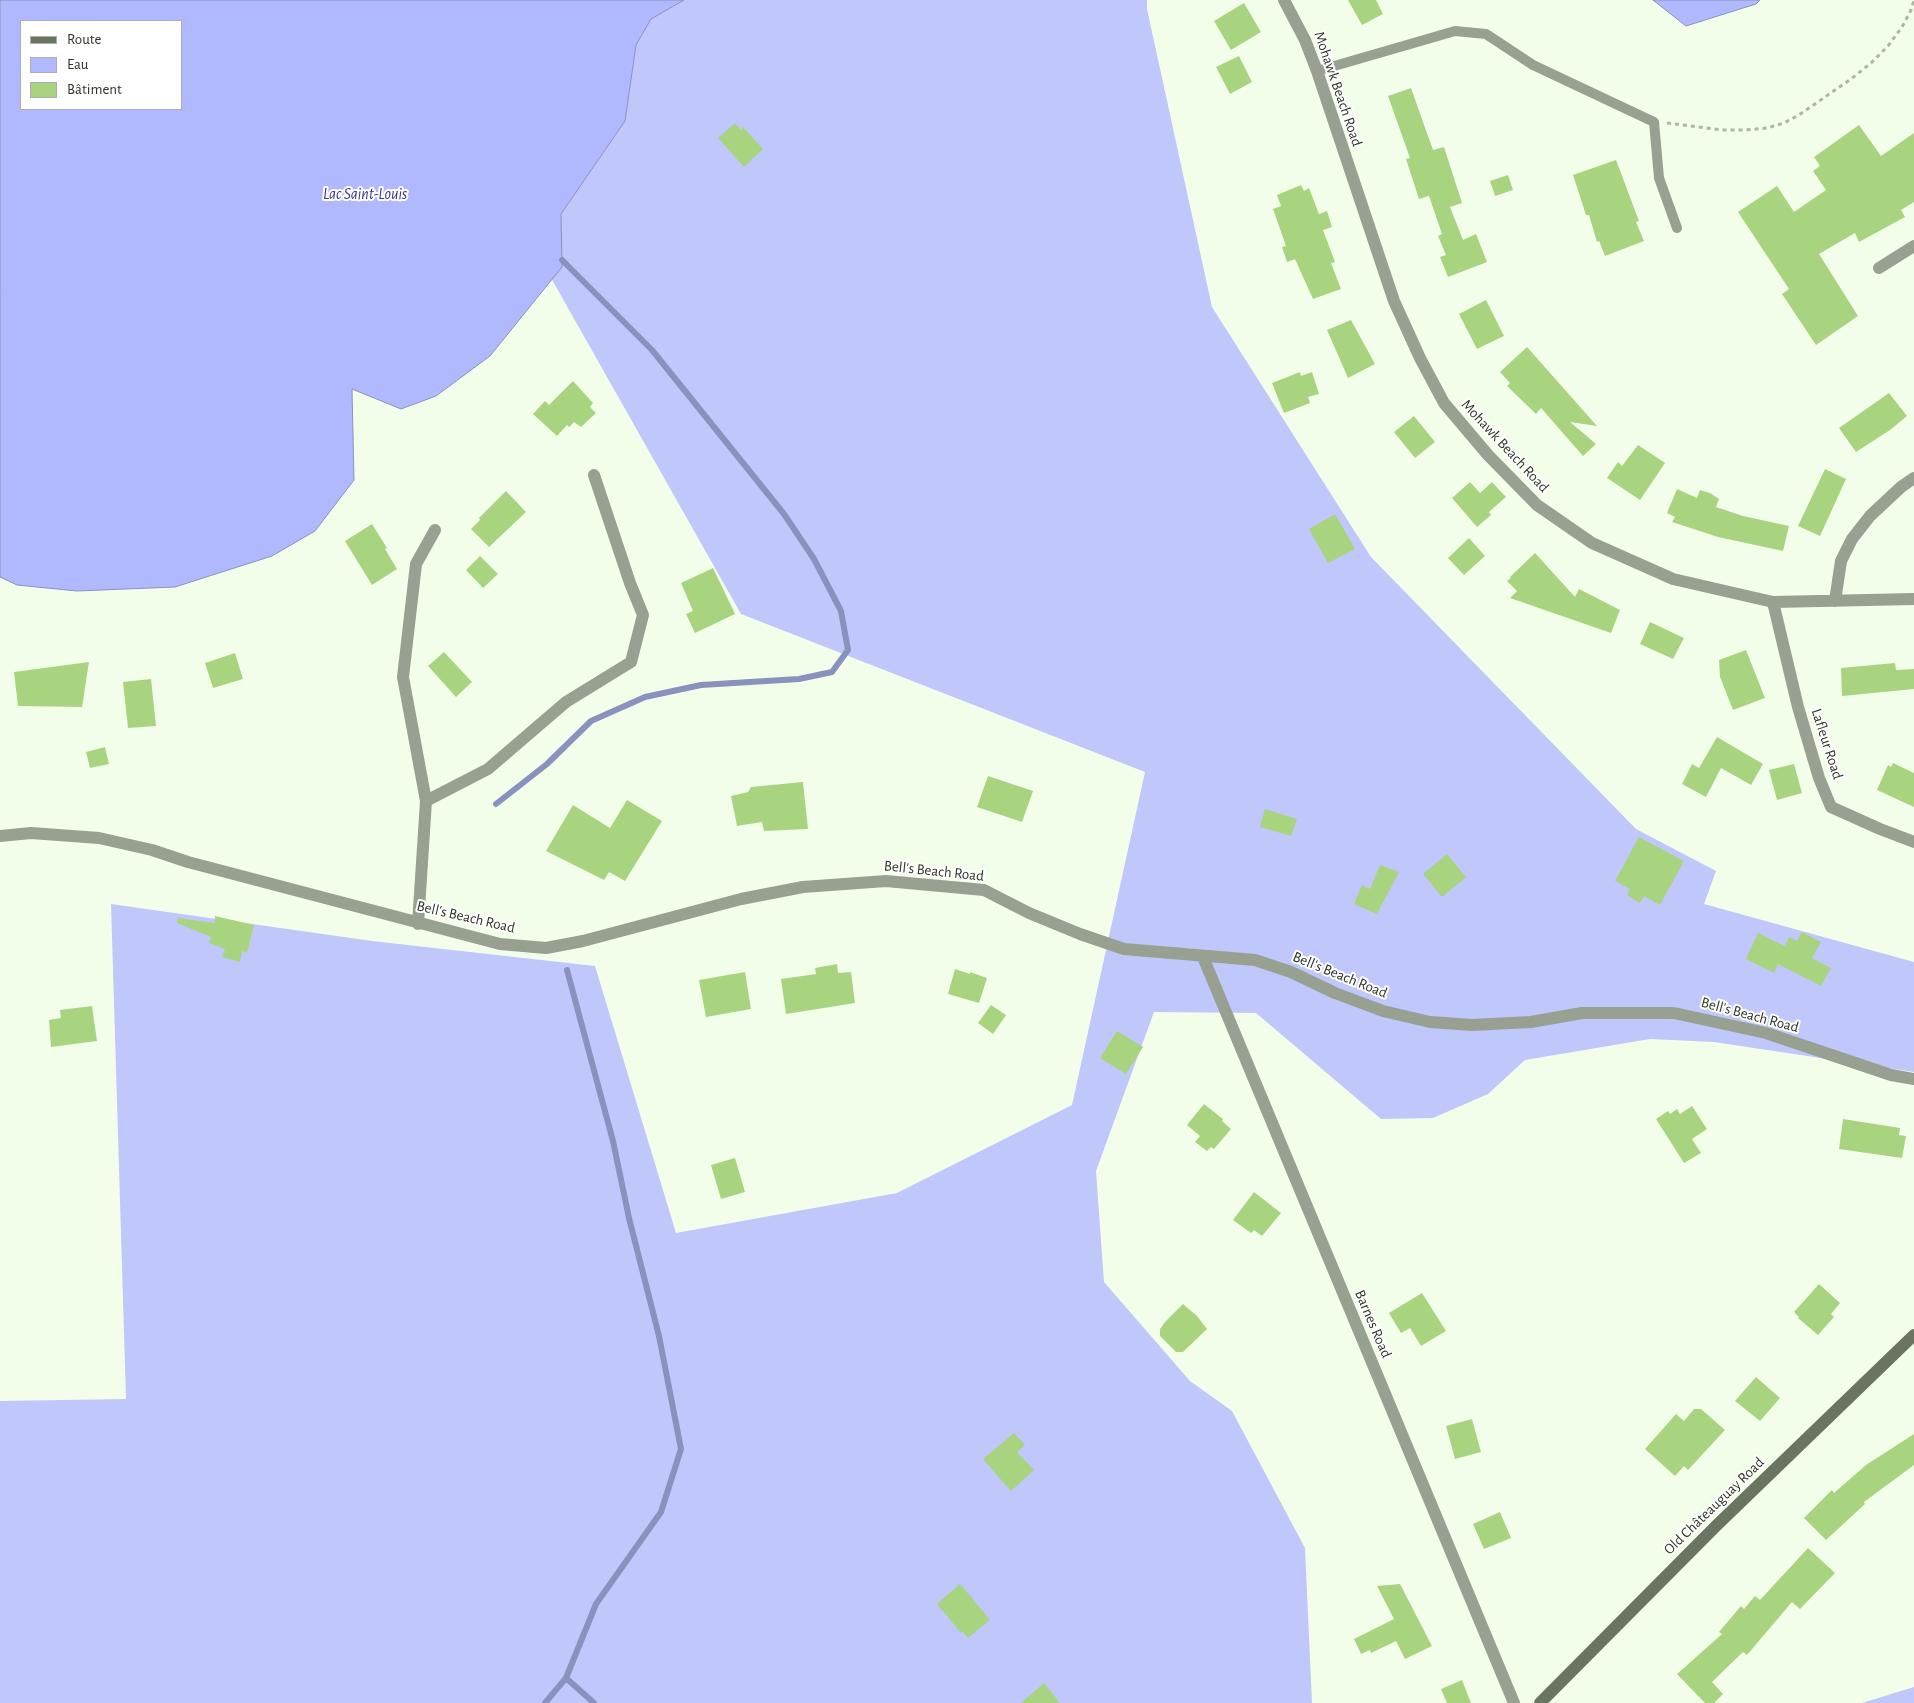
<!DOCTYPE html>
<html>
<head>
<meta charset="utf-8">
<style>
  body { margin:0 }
  #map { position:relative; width:1914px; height:1703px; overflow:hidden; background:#f3feea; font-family:"Alegreya Sans",sans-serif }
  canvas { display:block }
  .legend { position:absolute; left:20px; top:20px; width:162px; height:90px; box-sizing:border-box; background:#fff; border:1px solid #abaea9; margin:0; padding:6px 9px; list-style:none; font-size:15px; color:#2e3528 }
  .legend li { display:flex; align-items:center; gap:10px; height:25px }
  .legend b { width:25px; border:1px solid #abaea9 }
</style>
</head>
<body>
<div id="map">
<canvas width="1914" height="1703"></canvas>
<ul class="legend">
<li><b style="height:6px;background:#6a7561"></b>Route</li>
<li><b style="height:14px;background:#b0b9fd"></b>Eau</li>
<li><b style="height:14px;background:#a9d47f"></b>Bâtiment</li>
</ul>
</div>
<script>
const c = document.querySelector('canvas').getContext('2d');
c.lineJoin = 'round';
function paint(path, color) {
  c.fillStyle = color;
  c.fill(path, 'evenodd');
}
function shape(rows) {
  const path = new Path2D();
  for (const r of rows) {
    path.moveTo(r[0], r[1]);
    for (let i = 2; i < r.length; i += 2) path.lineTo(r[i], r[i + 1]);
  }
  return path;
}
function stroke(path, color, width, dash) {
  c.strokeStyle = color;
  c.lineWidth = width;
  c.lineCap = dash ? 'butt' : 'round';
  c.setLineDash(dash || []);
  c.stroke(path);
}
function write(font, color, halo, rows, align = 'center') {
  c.font = font + ' "Alegreya Sans",sans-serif';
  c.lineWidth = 4;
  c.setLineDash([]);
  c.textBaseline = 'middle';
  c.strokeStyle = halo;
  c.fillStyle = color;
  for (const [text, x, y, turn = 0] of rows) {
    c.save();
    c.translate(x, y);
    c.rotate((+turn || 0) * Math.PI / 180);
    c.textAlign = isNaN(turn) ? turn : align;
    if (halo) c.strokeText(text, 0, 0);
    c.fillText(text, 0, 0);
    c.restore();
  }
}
const forest = shape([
  [684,0,1147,0,1147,9,1212,307,1371,557,1636,829,1716,871,1704,904,1914,962,1914,1072,1714,1042,1650,1039,1525,1060,1488,1094,1433,1118,1381,1119,1256,1013,1154,1012,1096,1171,1104,1282,1190,1381,1232,1411,1305,1548,1312,1703,0,1703,0,1401,126,1399,111,904,372,941,595,966,676,1233,897,1193,1072,1105,1145,772,741,614,551,278,562,267,561,214,625,121,636,45,651,19],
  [1914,1687,1914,1703,1862,1703]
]);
const water = shape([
  [0,0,684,0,651,19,636,45,625,121,561,214,562,267,490,356,436,396,401,409,352,389,354,480,315,531,272,556,175,587,77,591,17,585,0,577,0,0],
  [181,21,181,109,21,109,21,21,181,21],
  [1653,0,1760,0,1756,4,1686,26,1653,0]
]);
const stream = shape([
  [496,804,547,764,591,721,645,697,701,685,799,679,832,672,848,650,841,611,814,559,784,514,652,350,562,260],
  [567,970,613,1141,629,1218,659,1336,681,1449,661,1512,596,1604,566,1678,594,1703],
  [545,1703,566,1678]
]);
const building = shape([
  [1348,0,1376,0,1383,14,1362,25],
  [1244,3,1261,32,1231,50,1214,21],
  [1239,56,1252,82,1230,94,1216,67],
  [1411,88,1433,150,1444,147,1462,203,1450,207,1463,240,1476,234,1487,262,1448,277,1440,257,1446,255,1438,236,1442,234,1429,196,1419,199,1406,159,1410,158,1388,96],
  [735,123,741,130,743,127,763,149,744,167,718,138],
  [1859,125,1881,156,1914,133,1914,202,1901,210,1905,217,1859,242,1855,233,1819,254,1858,316,1816,345,1782,294,1789,289,1738,212,1777,186,1794,212,1826,190,1813,171,1820,166,1814,157],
  [1616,160,1639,221,1636,222,1644,241,1605,256,1599,241,1597,242,1589,215,1586,215,1573,175],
  [1508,175,1513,190,1495,196,1490,181],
  [1301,185,1304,191,1309,188,1319,214,1327,211,1332,227,1323,230,1335,262,1331,263,1341,289,1313,299,1295,259,1287,262,1282,247,1286,246,1273,209,1281,206,1277,195],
  [1486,300,1504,336,1477,349,1459,314],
  [1351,320,1375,364,1348,378,1327,330],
  [1527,347,1597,426,1570,422,1596,444,1583,456,1541,408,1536,414,1507,386,1510,383,1500,372],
  [1300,372,1301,376,1312,372,1319,394,1308,397,1310,403,1284,413,1272,383],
  [573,381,593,403,590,407,596,413,581,427,574,422,569,427,567,425,557,436,533,414,545,401,549,405],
  [1889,393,1907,416,1890,430,1856,452,1839,428],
  [1414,416,1435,442,1415,458,1394,432],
  [1638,445,1665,463,1640,500,1607,478,1618,462,1622,466],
  [1825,469,1846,479,1820,536,1798,526],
  [1470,482,1480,493,1492,482,1506,497,1489,512,1491,515,1477,527,1452,498],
  [1677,489,1697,498,1700,490,1710,493,1719,499,1716,507,1743,516,1789,526,1783,551,1718,537,1672,522,1675,517,1667,513],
  [506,491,526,512,489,547,471,529,480,520,479,518],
  [1335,514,1355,549,1328,563,1309,529],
  [372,524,387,548,385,549,397,569,372,585,345,541],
  [1469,538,1485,556,1464,575,1448,558],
  [1535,553,1575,597,1579,589,1620,610,1611,633,1510,598,1517,591,1507,581,1511,578,1510,577],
  [480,556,498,574,483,588,466,570],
  [713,568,735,614,695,633,686,614,693,611,681,583],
  [1650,622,1684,638,1673,659,1640,644],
  [1746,650,1765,698,1733,710,1720,677,1719,660],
  [444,652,472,682,456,697,428,666],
  [235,653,243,679,213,688,205,663],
  [89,662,82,707,18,706,14,672],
  [1895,663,1896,670,1914,669,1914,689,1842,696,1841,668],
  [151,679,156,726,128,728,123,682],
  [1717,737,1763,764,1751,785,1721,768,1706,797,1682,784,1692,764,1699,768],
  [105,747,109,764,90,768,86,752],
  [1893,763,1914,773,1914,807,1877,790,1888,765,1891,767],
  [1794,764,1802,793,1777,800,1769,770],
  [988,776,1033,791,1022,822,977,807],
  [803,782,808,829,764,831,762,822,737,826,731,796,748,792,751,787],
  [627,800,662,821,625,881,609,872,604,880,546,851,573,805,610,828],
  [1265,809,1297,819,1291,836,1260,827],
  [1639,837,1684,861,1660,905,1644,896,1640,903,1627,895,1630,889,1615,881],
  [1447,854,1466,877,1442,897,1423,874],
  [1380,865,1399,872,1377,914,1354,904,1362,885,1370,889],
  [215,916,254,925,247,953,242,951,240,962,222,957,225,949,209,943,211,937,177,923,178,918,215,923],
  [1802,932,1821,942,1812,958,1831,968,1821,986,1778,964,1774,973,1746,959,1758,933,1785,946,1789,937,1797,941],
  [837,964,838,973,851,972,855,1003,786,1014,781,979,816,974,815,968],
  [955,969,970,974,970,972,987,978,979,1003,948,994],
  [745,972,751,1009,706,1017,699,980],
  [991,1005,1006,1015,993,1034,978,1023],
  [92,1006,97,1041,51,1047,49,1020,61,1018,60,1010],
  [1117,1031,1143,1047,1126,1074,1100,1058],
  [1204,1104,1223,1119,1222,1121,1231,1129,1214,1149,1211,1147,1207,1151,1195,1142,1200,1136,1187,1125],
  [1692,1106,1707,1129,1692,1139,1701,1153,1684,1163,1656,1119,1668,1111,1670,1114,1677,1109,1680,1114],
  [1843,1119,1900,1128,1899,1135,1906,1136,1902,1158,1839,1149],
  [735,1158,745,1192,721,1199,711,1165],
  [1254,1192,1281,1213,1262,1236,1254,1230,1251,1233,1233,1220],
  [1819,1284,1840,1303,1831,1314,1834,1317,1818,1335,1798,1318,1799,1317,1794,1312],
  [1422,1293,1446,1331,1421,1346,1410,1328,1401,1333,1389,1313],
  [1183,1304,1197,1316,1207,1329,1183,1352,1176,1352,1160,1336,1160,1329,1165,1322],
  [1756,1377,1780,1398,1760,1421,1735,1401],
  [1694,1409,1701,1409,1725,1430,1688,1470,1684,1466,1675,1476,1645,1449,1676,1414,1684,1421],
  [1472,1419,1481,1452,1455,1459,1446,1426],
  [1014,1433,1025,1445,1017,1452,1034,1470,1011,1491,983,1459],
  [1914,1434,1914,1465,1864,1502,1865,1504,1826,1540,1804,1518,1832,1490,1834,1493,1866,1465],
  [1500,1512,1511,1538,1484,1549,1473,1524],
  [1808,1548,1835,1573,1800,1609,1792,1602,1747,1655,1743,1652,1712,1682,1723,1694,1714,1703,1705,1703,1677,1674,1722,1634,1719,1632,1741,1606,1744,1609,1755,1596,1760,1600],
  [960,1584,990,1620,968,1638,963,1632,961,1633,937,1604],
  [1400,1584,1432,1646,1405,1659,1396,1641,1371,1653,1370,1650,1361,1654,1354,1639,1394,1619,1377,1586],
  [1462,1680,1471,1703,1447,1703,1441,1689],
  [1044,1683,1060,1703,1021,1703]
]);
const path = shape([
  [1667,123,1722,130,1745,130,1767,128,1784,123,1799,115,1851,79,1871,63,1888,46,1902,27,1911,10,1914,0]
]);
const lane = shape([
  [1317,71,1455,31,1486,34,1533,65,1654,122,1659,178,1677,228]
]);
const street = shape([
  [1284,0,1305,40,1317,71,1394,301,1420,358,1444,403,1488,455,1537,505,1592,543,1673,579,1773,602,1914,599],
  [1879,268,1914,246],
  [1835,601,1841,561,1852,539,1870,516,1901,487,1914,478],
  [1773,602,1798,707,1819,778,1831,807,1880,829,1914,842],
  [426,801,488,769,566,702,631,662,643,615,630,583,594,475],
  [0,836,31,833,99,838,152,850,188,862,500,944,546,948,583,941,741,899,803,887,886,881,984,890,1029,913,1080,934,1124,949,1255,960,1291,972,1335,993,1383,1011,1430,1022,1472,1025,1531,1022,1582,1013,1674,1013,1766,1033,1891,1075,1914,1079],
  [418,924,426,801,403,677,416,564,435,530],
  [1203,957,1514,1703]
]);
const secondary = shape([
  [1540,1703,1716,1526,1914,1335]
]);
const streetNames = [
  ["Mohawk Beach Road",1338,89,71],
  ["Mohawk Beach Road",1505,446,47],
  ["Lafleur Road",1827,744,72],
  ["Bell's Beach Road",934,871,6],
  ["Bell's Beach Road",466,917,13],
  ["Bell's Beach Road",1340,975,22],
  ["Bell's Beach Road",1750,1015,15],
  ["Barnes Road",1373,1324,67],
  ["Old Châteauguay Road",1714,1506,-44]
];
const waterNames = [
  ["Lac Saint-Louis",365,194]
];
paint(forest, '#c0c7fb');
paint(water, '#b0b9fd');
stroke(water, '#8991bd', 1);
stroke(stream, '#8991bd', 6);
paint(building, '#a9d47f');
stroke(path, '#acb6a4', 3, [4, 4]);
stroke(lane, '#98a092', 10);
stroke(street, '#98a092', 12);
stroke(secondary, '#6a7561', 12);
write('15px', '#2e3528', '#fff', streetNames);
write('italic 16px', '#363291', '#fff', waterNames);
</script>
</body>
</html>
